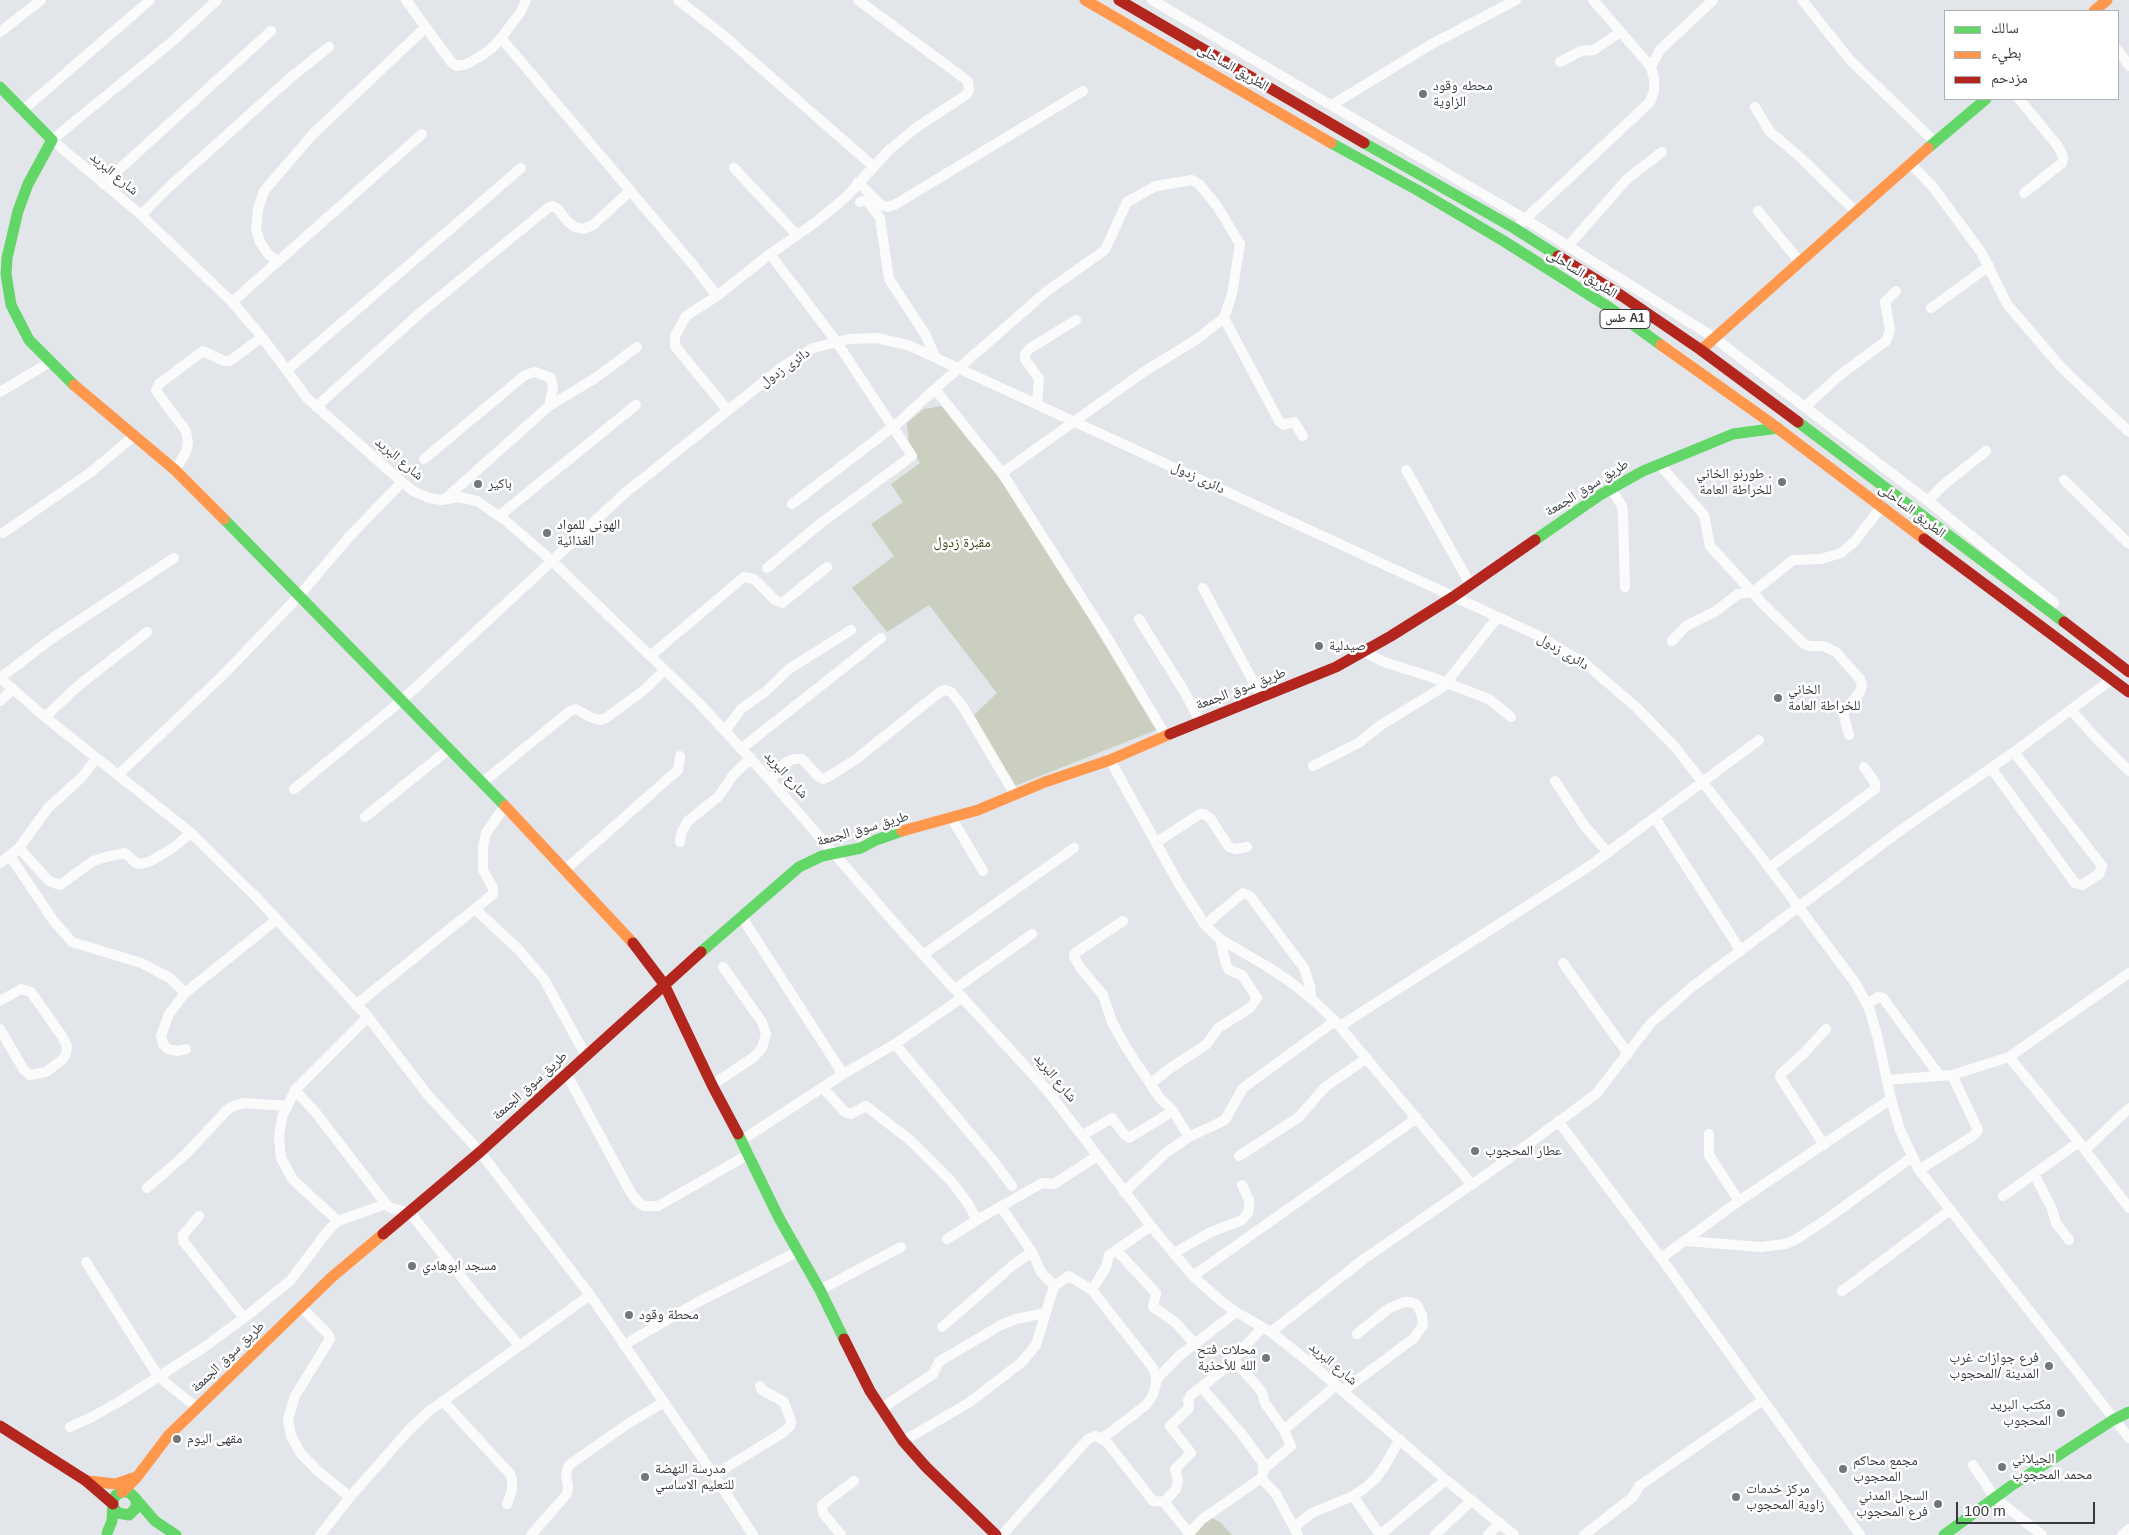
<!DOCTYPE html>
<html>
<head>
<meta charset="utf-8">
<style>
  body { margin:0 }
  #map { position:relative; width:2129px; height:1535px; overflow:hidden; background:#e2e6ea; font-family:Arial,"Noto Naskh Arabic",sans-serif }
  canvas { display:block }
  .legend { position:absolute; left:1944px; top:10px; width:175px; height:90px; box-sizing:border-box; background:#fff; border:1px solid #afb0b1; margin:0; padding:6px 9px; list-style:none; font-size:15px; color:#37393d }
  .legend li { display:flex; align-items:center; gap:10px; height:25px }
  .legend b { width:25px; border:1px solid #afb0b1 }
  .scale { position:absolute; left:1956px; top:1502px; width:139px; height:22px; box-sizing:border-box; border:2px solid #37393d; border-top:0; padding-left:6px; font-size:15px; line-height:18px; white-space:nowrap; color:#37393d; -webkit-text-stroke:4px #fff; paint-order:stroke }
</style>
</head>
<body>
<div id="map">
<canvas width="2129" height="1535"></canvas>
<ul class="legend">
<li><b style="height:6px;background:#63d668"></b>سالك</li>
<li><b style="height:6px;background:#ff974d"></b>بطيء</li>
<li><b style="height:6px;background:#b3261e"></b>مزدحم</li>
</ul>
<div class="scale">100 m</div>
</div>
<script>
const c = document.querySelector('canvas').getContext('2d');
c.lineJoin = 'round';
function paint(path, color) {
  c.fillStyle = color;
  c.fill(path, 'evenodd');
}
function shape(rows) {
  const path = new Path2D();
  for (const r of rows) {
    path.moveTo(r[0], r[1]);
    for (let i = 2; i < r.length; i += 2) path.lineTo(r[i], r[i + 1]);
  }
  return path;
}
function stroke(path, color, width, dash) {
  c.strokeStyle = color;
  c.lineWidth = width;
  c.lineCap = dash ? 'butt' : 'round';
  c.setLineDash(dash || []);
  c.stroke(path);
}
function write(font, color, halo, rows, align = 'center') {
  c.font = font + ' Arial,"Noto Naskh Arabic",sans-serif';
  c.lineWidth = 5;
  c.setLineDash([]);
  c.textBaseline = 'middle';
  c.strokeStyle = halo;
  c.fillStyle = color;
  for (const [text, x, y, turn = 0] of rows) {
    c.save();
    c.translate(x, y);
    c.rotate((+turn || 0) * Math.PI / 180);
    c.textAlign = isNaN(turn) ? turn : align;
    if (halo) c.strokeText(text, 0, 0);
    c.fillText(text, 0, 0);
    c.restore();
  }
}
const green = shape([
  [941,406,1011,493,1046,547,1156,730,1015,786,974,715,997,693,929,605,887,632,852,588,894,556,871,524,903,502,891,484,920,463,909,445,907,423,924,409],
  [1210,1517,1220,1522,1232,1535,1191,1535]
]);
const street = shape([
  [217,0,174,40,52,140,141,215,232,302,262,337,307,398,402,482,413,491,429,498,442,500,459,497,477,501,506,521,551,560,700,704,770,780,905,935,1047,1090,1155,1231,1193,1276,1221,1301,1236,1312,1271,1332,1310,1363,1446,1480,1514,1535],
  [406,0,452,63,457,66,467,64,484,54,494,46,501,38],
  [526,0,520,13,501,38,694,266,717,296,770,254],
  [678,0,723,35,873,166],
  [1152,0,1525,219,1713,337,1928,501,2054,603],
  [1802,0,1850,60,1935,142],
  [0,32,41,0],
  [2118,50,2129,66],
  [1560,62,1581,51,1594,50,1620,32],
  [1651,67,1660,50,1713,0],
  [2019,99,2057,145,2062,154,2063,158,2062,163,2024,193],
  [1332,105,1430,45,1516,0],
  [1755,107,1770,132,1799,156,1855,211],
  [22,111,150,0],
  [1910,163,1933,187,1981,252,2007,304,2060,366,2129,432],
  [734,168,796,234],
  [858,182,881,205,888,207,896,204,1083,91],
  [103,184,271,31],
  [860,202,864,201,869,203,880,218,889,279,925,334,935,356],
  [1758,211,1799,261],
  [141,215,170,186,290,78,329,47],
  [1521,223,1650,102,1654,91,1654,79,1651,67,1593,0],
  [1568,246,1628,178,1662,152],
  [278,262,268,254,260,242,256,229,258,209,264,191,313,134,426,27],
  [717,296,686,316,675,336,675,346,728,411],
  [232,302,422,134],
  [1931,308,1989,266],
  [1224,318,1279,421,1284,425,1294,422,1303,436],
  [287,370,521,168],
  [0,392,50,362],
  [1037,404,1039,379,1025,359,1025,354,1029,349,1076,320],
  [1806,406,1840,375,1886,341,1890,330,1885,302,1896,291],
  [316,407,420,313,548,208,553,206,558,209,567,221,575,227,583,229,593,225,630,191],
  [424,459,525,375,535,372,551,378,553,388,549,406],
  [1659,464,1704,515,1710,546,1764,605,1803,643,1809,646,1823,646,1836,652,1860,679,1862,685,1860,692,1843,713,1849,735],
  [175,470,186,452,188,443,186,431,159,395,156,390,159,384,203,351,224,361,230,361,262,337],
  [1406,470,1470,584],
  [1002,473,1145,371,1194,341,1224,318,1232,294,1240,244,1217,206,1199,184,1192,180,1156,186,1127,202,1105,250,1047,291,935,389,1002,473,1108,639,1166,736],
  [2064,480,2129,544],
  [1611,489,1622,506,1623,515,1625,587],
  [445,499,549,406,594,379,637,347],
  [1928,501,1941,487,1986,451],
  [792,504,898,423,935,389],
  [499,516,636,405],
  [3,533,91,472,134,436],
  [767,568,821,523,912,456,836,341,770,254,816,222,846,197,889,150,917,127,966,95,969,90,968,82,965,79,858,0],
  [1203,588,1262,698],
  [1139,619,1184,691,1200,721],
  [1672,641,1686,626,1716,611,1738,594,1753,592,1793,560,1821,559,1841,553,1855,541,1881,507],
  [1364,652,1384,662,1431,677,1489,699,1511,717],
  [650,656,744,577,754,579,775,600,782,603,827,567],
  [0,678,45,717,191,833,258,899,368,1017,427,1094,480,1152,590,1295,714,1475,753,1535],
  [0,678,54,637,174,558],
  [0,701,13,689],
  [2071,710,2094,736,2129,771],
  [45,717,78,686,147,632],
  [725,731,741,709,765,692,789,669,851,630],
  [741,749,881,638],
  [1110,760,1179,884,1205,925,1220,939,1268,967,1289,981,1311,998,1335,1021,1472,1185],
  [1313,766,1360,742,1381,725,1443,687,1497,618],
  [1991,768,2075,883,2082,885,2099,874,2102,866,2014,752],
  [118,775,223,675,299,596,348,538,402,482],
  [770,780,785,763,794,759,802,759,818,776,823,779,826,778,855,760,941,691,945,690,951,692,963,707,1015,795],
  [1555,781,1584,825,1608,853],
  [483,782,570,711,576,709,592,718,600,720,606,718,644,690,665,670],
  [294,789,401,701,624,494,782,367,813,348,849,339,877,338,908,345,1537,635,1587,665,1636,707,1675,747,1762,858,1856,984,1869,1008,1877,1035,1891,1099,1900,1130,1919,1170,2129,1438],
  [365,817,449,749],
  [951,817,983,871],
  [1655,818,1741,951],
  [680,842,681,834,687,822,719,796,733,775,751,758],
  [1157,842,1200,814,1204,814,1210,818,1229,847,1236,849,1247,847],
  [19,848,49,881,60,885,93,861,106,857,125,853,136,863,141,864,151,861,173,848,191,833],
  [10,856,53,920,72,942,141,963,170,978,185,993,276,920],
  [0,863,19,848,48,808,82,777,96,759],
  [1769,868,1875,789,1875,783,1864,767],
  [566,869,671,776,678,770,680,756],
  [475,909,518,949,544,979,586,1056],
  [741,916,843,1074],
  [1123,921,1075,953,1074,957,1082,970,1103,995,1112,1022,1127,1049,1159,1097,1173,1111,1189,1137],
  [1205,925,1243,893,1250,896,1304,968,1310,986,1311,998],
  [923,955,1074,848],
  [1563,963,1628,1054],
  [955,989,1032,934],
  [185,993,169,1014,161,1036,163,1044,168,1049,178,1051,186,1049],
  [0,1001,21,989,31,992,62,1036,67,1046,66,1054,63,1059,46,1072,30,1075,24,1070,0,1029],
  [1867,1004,1878,997,1883,998,1939,1075],
  [356,1005,493,894,493,888,483,870,483,847,486,833,505,806],
  [1340,1026,1588,867,1759,740],
  [895,1044,995,1163,1012,1186],
  [2009,1057,2079,1142,2129,1208],
  [566,1073,631,1193,638,1202,644,1206,658,1206,749,1154],
  [1887,1080,1952,1075,2009,1057,2129,973],
  [1150,1084,1169,1069,1207,1044,1218,1028,1250,1008,1257,998,1242,975,1229,970,1226,964,1220,939],
  [712,1085,754,1057,762,1048,766,1034,762,1022,723,967],
  [823,1088,845,1112,851,1114,866,1106,911,1141,951,1181,967,1202,977,1220,1042,1183,1054,1184,1097,1156],
  [295,1090,316,1113,386,1204],
  [1558,1121,1661,1258,1860,1535],
  [1709,1134,1709,1155,1739,1201],
  [1083,1135,1112,1118,1125,1135,1129,1138,1173,1111],
  [742,1140,843,1074,895,1044,963,997],
  [1824,1145,1780,1077,1781,1074,1805,1052,1826,1029],
  [2085,1150,2129,1108],
  [1239,1156,1299,1117,1325,1087,1367,1058],
  [1919,1170,1973,1136,1978,1130,1952,1075],
  [2034,1174,2052,1209,2056,1223,2069,1240],
  [147,1188,186,1154,228,1109,236,1105,245,1103,286,1106],
  [1124,1192,1167,1152,1189,1137,1225,1120,1243,1088,1335,1021],
  [2003,1196,2079,1142],
  [1001,1207,1032,1252,1041,1272,1054,1286,1069,1276,1092,1290,1106,1267,1109,1255,1151,1226],
  [199,1216,183,1235,183,1241,244,1318],
  [338,1221,386,1204,391,1208,410,1213,484,1305,520,1346],
  [947,1239,977,1220],
  [1686,1241,1761,1247,1785,1244,1795,1240,1827,1219,1912,1157],
  [1117,1251,1156,1293,1153,1307,1175,1322,1194,1343],
  [1174,1253,1211,1232,1242,1220,1248,1213,1249,1206,1249,1200,1242,1185],
  [1661,1258,1739,1201,1891,1099],
  [86,1262,158,1376,197,1408],
  [1193,1276,1417,1118],
  [820,1290,901,1247],
  [1092,1290,1153,1368,1156,1377,1156,1384,1153,1395,1146,1405,1103,1438],
  [1842,1291,1950,1210],
  [301,1307,328,1334,330,1339,295,1396,288,1419,291,1436,301,1454,318,1471,350,1497],
  [942,1327,1013,1265,1032,1252],
  [1271,1332,1364,1259,1497,1167,1596,1094,1651,1023,1692,987,1901,830,2014,752,2112,679],
  [624,1345,696,1303,797,1252],
  [1234,1360,1262,1392,1265,1403,1284,1430],
  [1156,1380,1179,1356,1236,1312],
  [1201,1387,1241,1433,1263,1463,1263,1474],
  [1343,1391,1414,1338,1423,1325,1422,1315,1417,1305,1411,1302,1404,1302,1388,1309,1357,1334],
  [443,1401,510,1474,512,1479,512,1490,507,1504],
  [882,1408,933,1374,939,1362,945,1358,1001,1325,1016,1319,1045,1313],
  [70,1427,92,1417,122,1400,203,1348,244,1318,290,1281,327,1232,338,1221,293,1180,281,1158,279,1138,282,1117,295,1090,368,1017],
  [903,1441,970,1402,1022,1362,1036,1345,1054,1286],
  [1973,1465,1995,1498,2042,1535],
  [1264,1469,1291,1446,1284,1430,1335,1386],
  [714,1475,784,1432,790,1426,791,1421,784,1402,762,1390,760,1386],
  [1353,1496,1380,1535],
  [1164,1502,1176,1489,1178,1481,1175,1469,1191,1453,1170,1426,1189,1408,1188,1400,1191,1395,1223,1370,1262,1328],
  [1294,1527,1312,1513,1353,1496,1365,1488,1375,1479,1384,1467,1400,1439],
  [320,1535,350,1497,409,1430,428,1412,590,1295],
  [531,1535,567,1494,568,1487,566,1474,569,1465,629,1423,664,1402],
  [841,1535,823,1513,822,1505,854,1481],
  [1002,1535,1088,1439,1096,1436,1106,1441,1153,1501,1164,1502,1189,1533],
  [1188,1535,1201,1520,1261,1478,1276,1494,1298,1535],
  [1380,1535,1446,1480],
  [1435,1535,1472,1500],
  [1488,1535,1500,1523],
  [1584,1535,1633,1497,1639,1486,1763,1400],
  [2122,1535,2129,1529]
]);
const fast = shape([
  [0,87,52,140,28,184,18,211,7,258,6,274,11,305,29,340,74,385],
  [1331,143,1419,191,1502,240,1610,308,1661,345],
  [1364,143,1514,228,1558,256],
  [1928,148,1986,99],
  [1798,422,2064,622],
  [224,519,505,806],
  [1535,540,1600,495,1643,471,1733,434,1778,428],
  [701,952,799,867,822,856,861,848,876,840,902,831],
  [738,1134,779,1218,820,1290,844,1339],
  [136,1499,155,1521,176,1535],
  [107,1533,112,1521,113,1501,116,1495,122,1492,129,1492,136,1499,136,1508,129,1515,118,1513,114,1508],
  [1944,1535,2011,1486,2113,1420,2129,1412]
]);
const slow = shape([
  [1085,0,1331,143],
  [2094,11,2107,0],
  [1661,345,1768,421,1924,539],
  [1701,350,1928,148],
  [74,385,175,470,224,519],
  [505,806,633,943],
  [902,831,978,810,1045,782,1110,760,1170,734],
  [88,1481,116,1484,133,1478],
  [122,1492,137,1477,168,1436,332,1277,383,1234]
]);
const jam = shape([
  [1119,0,1364,143],
  [1558,256,1622,296,1701,350,1798,422],
  [1924,539,2129,692],
  [2064,622,2129,672],
  [1170,734,1336,667,1391,636,1453,597,1535,540],
  [633,943,664,984,712,1085,738,1134],
  [383,1234,480,1152,701,952],
  [844,1339,870,1391,903,1441,926,1467,996,1535],
  [0,1426,85,1480,113,1504]
]);
const markers = [
  [1423,94,5,"#73767a"],
  [1782,482,5,"#73767a"],
  [478,484,5,"#73767a"],
  [547,533,5,"#73767a"],
  [1319,646,5,"#73767a"],
  [1778,698,5,"#73767a"],
  [1475,1151,5,"#73767a"],
  [412,1266,5,"#73767a"],
  [629,1315,5,"#73767a"],
  [1266,1358,5,"#73767a"],
  [2049,1366,5,"#73767a"],
  [2061,1413,5,"#73767a"],
  [177,1439,5,"#73767a"],
  [2002,1467,5,"#73767a"],
  [1843,1469,5,"#73767a"],
  [645,1477,5,"#73767a"],
  [1736,1497,5,"#73767a"],
  [1938,1504,5,"#73767a"]
];
const shields = [
  [1625,319,50]
];
const shieldNames = [
  ["طس A1",1625,319]
];
const streetNames = [
  ["الطريق الساحلى",1233,68,30],
  ["شارع البريد",114,174,40],
  ["الطريق الساحلى",1582,274,32],
  ["دائرى زدول",785,368,-35],
  ["شارع البريد",399,459,40],
  ["دائرى زدول",1198,478,25],
  ["طريق سوق الجمعة",1587,488,-32],
  ["الطريق الساحلى",1912,511,37],
  ["دائرى زدول",1563,652,31],
  ["طريق سوق الجمعة",1241,689,-21],
  ["شارع البريد",786,775,48],
  ["طريق سوق الجمعة",863,829,-16],
  ["شارع البريد",1055,1078,50],
  ["طريق سوق الجمعة",530,1086,-42],
  ["طريق سوق الجمعة",228,1357,-44],
  ["شارع البريد",1333,1364,40]
];
const poiNames = [
  ["محطه وقود",1433,86],
  ["الزاوية",1433,102],
  ["طورنو الخاني .",1772,474,"right"],
  ["للخراطة العامة",1772,490,"right"],
  ["باكير",488,484],
  ["الهونى للمواد",557,525],
  ["الغذائية",557,541],
  ["صيدلية",1329,646],
  ["الخاني",1788,690],
  ["للخراطة العامة",1788,706],
  ["عطار المحجوب",1485,1151],
  ["مسجد ابوهادي",422,1266],
  ["محطة وقود",639,1315],
  ["محلات فتح",1256,1350,"right"],
  ["الله للأحذية",1256,1366,"right"],
  ["فرع جوازات غرب",2039,1358,"right"],
  ["المدينة /المحجوب",2039,1374,"right"],
  ["مكتب البريد",2051,1405,"right"],
  ["المحجوب",2051,1421,"right"],
  ["مقهى اليوم",187,1439],
  ["الجيلاني",2012,1459],
  ["محمد المحجوب",2012,1475],
  ["مجمع محاكم",1853,1461],
  ["المحجوب",1853,1477],
  ["مدرسة النهضة",655,1469],
  ["للتعليم الاساسي",655,1485],
  ["مركز خدمات",1746,1489],
  ["زاوية المحجوب",1746,1505],
  ["السجل المدني",1928,1496,"right"],
  ["فرع المحجوب",1928,1512,"right"]
];
const parkNames = [
  ["مقبرة زدول",962,543]
];
paint(green, '#cbcfc0');
stroke(street, '#fbfbfc', 10);
stroke(fast, '#63d668', 11);
stroke(slow, '#ff974d', 11);
stroke(jam, '#b3261e', 11);
for (const [x, y, r, color] of markers) {
  const dot = new Path2D();
  dot.arc(x, y, r, 0, 2 * Math.PI);
  c.fillStyle = color;
  c.fill(dot);
  stroke(dot, '#fff', 2);
}
for (const [x, y, w] of shields) {
  const box = new Path2D();
  box.roundRect(x - w / 2, y - 9.5, w, 19, 4);
  c.fillStyle = '#fff';
  c.fill(box);
  stroke(box, '#37393d', 1);
}
write('bold 12px', '#37393d', null, shieldNames);
write('14px', '#37393d', '#fff', streetNames);
write('14px', '#37393d', '#fff', poiNames, 'left');
write('14px', '#373d00', '#fff', parkNames);
</script>
</body>
</html>
